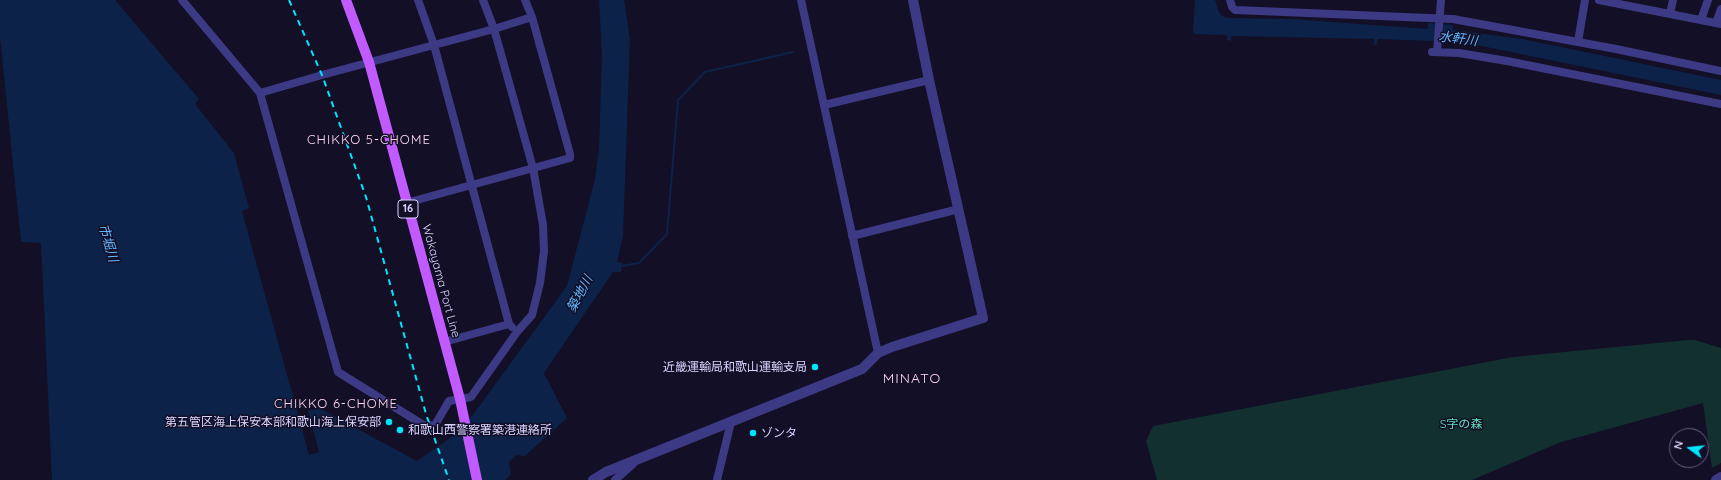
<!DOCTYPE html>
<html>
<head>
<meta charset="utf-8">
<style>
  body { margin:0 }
  #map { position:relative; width:1721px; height:480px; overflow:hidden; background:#130f26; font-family:Quicksand,sans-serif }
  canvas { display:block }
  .north { position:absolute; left:1669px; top:428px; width:40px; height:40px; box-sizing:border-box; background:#130f26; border:1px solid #625e7d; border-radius:50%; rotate:285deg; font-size:11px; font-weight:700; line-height:16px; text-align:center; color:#d9d4ff }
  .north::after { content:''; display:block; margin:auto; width:14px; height:18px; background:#00e5ff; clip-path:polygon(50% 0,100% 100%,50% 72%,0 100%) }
</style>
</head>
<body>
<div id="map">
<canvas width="1721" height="480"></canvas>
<div class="north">N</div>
</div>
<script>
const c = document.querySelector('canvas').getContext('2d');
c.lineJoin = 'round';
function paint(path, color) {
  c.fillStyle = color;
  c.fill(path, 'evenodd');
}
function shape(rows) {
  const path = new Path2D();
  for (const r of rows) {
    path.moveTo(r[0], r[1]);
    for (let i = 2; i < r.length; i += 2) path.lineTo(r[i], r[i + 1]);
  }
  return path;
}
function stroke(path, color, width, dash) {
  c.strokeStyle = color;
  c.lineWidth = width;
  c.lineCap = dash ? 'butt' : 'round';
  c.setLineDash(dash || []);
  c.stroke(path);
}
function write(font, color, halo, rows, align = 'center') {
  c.font = font + ' Quicksand,"Noto Sans JP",sans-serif';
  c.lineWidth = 3;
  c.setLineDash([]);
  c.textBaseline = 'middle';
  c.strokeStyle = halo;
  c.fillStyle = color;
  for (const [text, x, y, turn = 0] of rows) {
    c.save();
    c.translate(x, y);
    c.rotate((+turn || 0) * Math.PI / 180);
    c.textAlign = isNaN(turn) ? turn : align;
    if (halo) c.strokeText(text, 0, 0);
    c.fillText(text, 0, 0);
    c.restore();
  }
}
const green = shape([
  [1688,340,1695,340,1721,348,1721,463,1712,468,1703,403,1561,442,1472,480,1157,480,1146,441,1153,426,1513,357]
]);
const water = shape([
  [0,0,115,0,199,99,195,104,234,153,249,208,242,211,309,455,319,452,308,411,319,408,417,461,453,436,475,412,567,286,595,179,599,149,602,55,599,0,624,0,630,39,623,237,617,262,622,263,621,272,613,272,544,373,567,418,525,456,516,455,509,462,511,474,505,480,52,480,41,243,21,242,0,37],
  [1195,0,1215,0,1219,12,1222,16,1228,18,1291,19,1428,29,1428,23,1453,25,1453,30,1522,39,1721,80,1721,95,1462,42,1378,39,1376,45,1374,45,1374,39,1231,36,1231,41,1227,40,1227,35,1194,34,1193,31]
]);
const stream = shape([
  [621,266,639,263,667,234,678,100,705,72,793,52]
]);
const minor = shape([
  [182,0,260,93,338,372,425,426,435,425,449,401,471,397,517,332,532,315,540,283,544,251,543,225,533,168,494,29,483,0],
  [418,0,434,45,509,324],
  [801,0,878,353],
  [1230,0,1232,7,1235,10,1453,19,1616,49,1721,71],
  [1599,0,1721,24],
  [1670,14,1673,0],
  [1701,20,1708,0],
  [1716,23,1721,9],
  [1578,42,1585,0],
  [1432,52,1459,53,1507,61,1721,104],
  [1437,52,1441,0],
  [260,93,322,75,494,29,532,17],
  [824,105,929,80],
  [406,203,570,158,570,154,532,17,525,0],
  [852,236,959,209],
  [444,342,509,324,512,327],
  [615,480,633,464],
  [717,480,731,422]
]);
const tertiary = shape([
  [593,480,606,472,862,369,878,353,892,347,983,318,929,80,913,0],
  [1716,480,1721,477]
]);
const primary = shape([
  [346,0,369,62,460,399,477,480]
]);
const rail = shape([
  [289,0,322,75,366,197,426,414,449,480]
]);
const markers = [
  [815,367,4,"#00e5ff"],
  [389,422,4,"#00e5ff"],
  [400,430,4,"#00e5ff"],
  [753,433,4,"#00e5ff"]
];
const shields = [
  [408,209,20]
];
const shieldNames = [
  ["16",408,209]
];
const streetNames = [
  ["Wakayama Port Line",441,281,75]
];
const poiNames = [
  ["近畿運輸局和歌山運輸支局",807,367],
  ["第五管区海上保安本部和歌山海上保安部",381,422],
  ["和歌山西警察署築港連絡所",408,430,"left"],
  ["ゾンタ",761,433,"left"]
];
const parkNames = [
  ["S字の森",1461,424]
];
const waterNames = [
  ["水軒川",1458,39,7],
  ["市堀川",108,243,74],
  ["築地川",580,294,-62]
];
const neighbourhoodNames = [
  ["CHIKKO 5-CHOME",369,140],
  ["CHIKKO 6-CHOME",336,404]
];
const quarterNames = [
  ["MINATO",912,379]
];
paint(green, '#12302f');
paint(water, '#0c2248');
stroke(stream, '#0c2248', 2);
stroke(minor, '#3d3a85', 8);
stroke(tertiary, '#3d3a85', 10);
stroke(primary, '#c25bff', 10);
stroke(rail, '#00e5ff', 2, [6, 5]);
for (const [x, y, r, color] of markers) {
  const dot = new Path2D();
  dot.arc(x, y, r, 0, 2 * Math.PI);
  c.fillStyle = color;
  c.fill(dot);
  stroke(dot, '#130f26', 1.5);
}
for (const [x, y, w] of shields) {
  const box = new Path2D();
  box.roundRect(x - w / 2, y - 9, w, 18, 3);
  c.fillStyle = '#130f26';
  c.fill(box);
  stroke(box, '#d9d4ff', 1);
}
write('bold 11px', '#d9d4ff', null, shieldNames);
write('12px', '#d9d4ff', '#130f26', streetNames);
write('12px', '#d9d4ff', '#130f26', poiNames, 'right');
write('12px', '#5fe0c0', '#130f26', parkNames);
write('italic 13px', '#62b6ff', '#130f26', waterNames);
c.letterSpacing = '1px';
write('13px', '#ffd6f0', '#130f26', neighbourhoodNames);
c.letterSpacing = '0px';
c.letterSpacing = '1px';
write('14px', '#ffd6f0', '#130f26', quarterNames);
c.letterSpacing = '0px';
</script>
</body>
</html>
